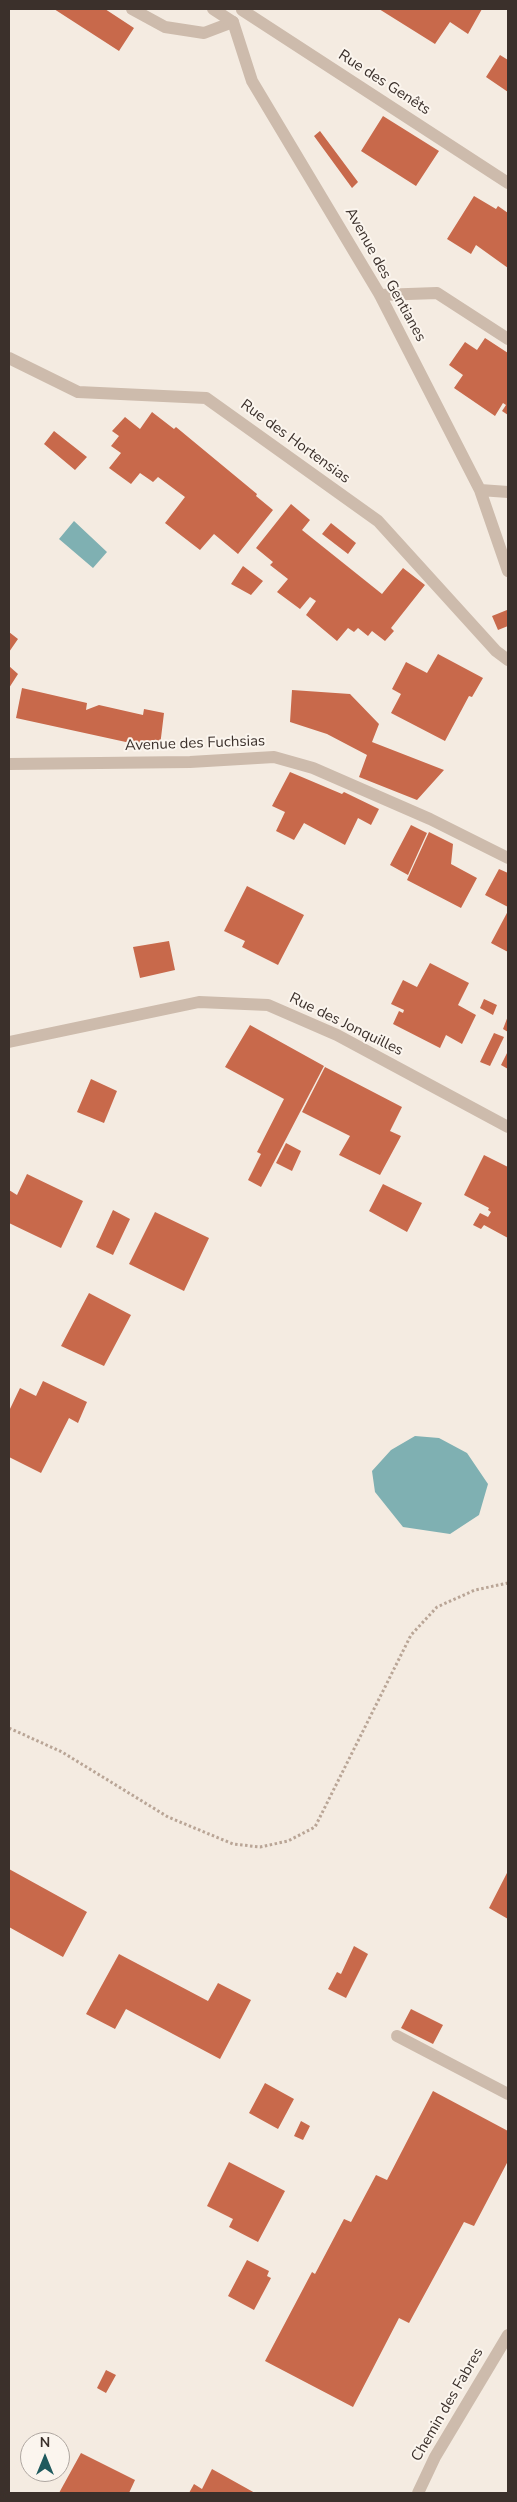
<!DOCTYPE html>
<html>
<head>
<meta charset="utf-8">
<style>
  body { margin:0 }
  #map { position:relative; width:517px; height:2502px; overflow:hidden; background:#f4ebe1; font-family:"Nunito Sans",sans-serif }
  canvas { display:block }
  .frame { position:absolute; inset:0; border:10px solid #3b302b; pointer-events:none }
  .north { position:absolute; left:20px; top:2432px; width:50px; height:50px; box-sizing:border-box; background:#fbf5ee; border:1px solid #aea6a0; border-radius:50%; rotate:0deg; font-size:14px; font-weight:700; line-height:20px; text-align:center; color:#3b302b }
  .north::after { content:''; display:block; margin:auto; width:18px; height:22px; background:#1f5a5e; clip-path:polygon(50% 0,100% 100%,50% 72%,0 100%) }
</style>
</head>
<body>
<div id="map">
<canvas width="517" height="2502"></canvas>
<div class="frame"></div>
<div class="north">N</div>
</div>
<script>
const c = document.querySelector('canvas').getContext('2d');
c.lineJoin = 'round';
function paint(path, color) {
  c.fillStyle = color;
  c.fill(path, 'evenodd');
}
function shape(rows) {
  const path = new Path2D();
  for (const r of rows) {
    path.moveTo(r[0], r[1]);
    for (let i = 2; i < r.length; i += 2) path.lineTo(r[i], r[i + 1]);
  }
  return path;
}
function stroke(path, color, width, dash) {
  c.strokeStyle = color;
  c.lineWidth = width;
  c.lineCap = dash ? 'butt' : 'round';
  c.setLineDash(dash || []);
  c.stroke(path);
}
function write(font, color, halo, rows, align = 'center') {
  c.font = font + ' "Nunito Sans",sans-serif';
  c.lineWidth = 4;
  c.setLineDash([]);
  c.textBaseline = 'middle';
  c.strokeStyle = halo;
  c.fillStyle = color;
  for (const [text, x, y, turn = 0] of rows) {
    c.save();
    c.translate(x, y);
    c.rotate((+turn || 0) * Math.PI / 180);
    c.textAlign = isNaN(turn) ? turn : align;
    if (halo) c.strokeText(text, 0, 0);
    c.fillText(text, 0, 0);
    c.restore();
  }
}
const water = shape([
  [74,521,107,552,93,568,59,539],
  [415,1436,439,1438,467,1453,488,1484,479,1515,450,1534,403,1527,375,1492,372,1471,391,1450]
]);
const building = shape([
  [54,9,105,9,134,28,119,51],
  [379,9,482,9,468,34,450,22,435,44],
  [500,55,508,60,508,92,486,77],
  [383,116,439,151,416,186,361,151],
  [320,131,358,182,352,188,314,136],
  [474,196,496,209,498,206,508,213,508,268,476,245,471,254,447,239],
  [485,338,508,353,508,415,502,411,506,405,503,403,495,416,454,388,463,375,449,365,465,342,477,350],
  [152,412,174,429,176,427,257,494,256,496,273,510,238,554,214,534,200,550,165,523,185,497,158,477,153,482,140,473,131,484,109,468,121,453,111,446,119,436,112,431,125,417,140,429],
  [54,431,87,457,75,470,44,444],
  [291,504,310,520,302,530,382,594,403,568,425,585,391,628,394,631,385,641,372,631,368,636,358,628,354,632,348,628,337,641,306,615,316,601,310,597,300,609,277,592,288,579,270,565,273,562,256,548],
  [331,523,356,543,348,554,322,534],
  [243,566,263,581,251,595,231,584],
  [507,610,508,626,498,630,492,616],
  [9,632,18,639,9,652],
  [438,654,483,678,472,697,469,696,445,741,391,713,401,694,392,689,406,662,427,673],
  [9,666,18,674,9,688],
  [22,688,87,703,86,710,99,705,143,715,144,709,164,713,160,746,135,744,16,718],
  [292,690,350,694,379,724,372,742,444,770,417,800,359,777,367,755,327,734,290,722],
  [290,772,342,794,344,792,379,809,371,825,358,818,345,845,304,823,294,840,276,831,285,812,272,806],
  [411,825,427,833,408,875,390,865],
  [429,832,453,844,451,864,477,878,461,908,407,880],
  [499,869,508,873,508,907,485,895],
  [247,886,304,915,278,965,242,947,245,941,224,931],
  [508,911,508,952,491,943],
  [169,941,175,970,140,978,133,947],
  [430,963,469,983,458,1005,476,1015,462,1044,446,1035,440,1048,393,1024,399,1011,403,1013,404,1010,391,1004,403,980,417,987],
  [484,999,497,1005,493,1015,480,1008],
  [508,1016,508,1032,503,1029],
  [250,1025,324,1066,261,1187,248,1180,261,1154,257,1152,284,1099,225,1067],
  [494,1033,504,1037,490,1066,480,1062],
  [508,1051,508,1069,501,1065],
  [325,1067,402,1107,390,1131,401,1136,380,1175,339,1155,350,1136,302,1112],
  [91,1079,117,1091,104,1123,77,1112],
  [286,1143,301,1151,292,1171,276,1163],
  [484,1155,508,1167,508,1238,484,1225,481,1229,473,1225,480,1213,488,1217,491,1212,488,1210,489,1208,464,1195],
  [27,1174,83,1201,61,1248,9,1223,9,1190,17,1195],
  [383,1184,422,1203,407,1232,369,1211],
  [113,1210,130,1219,113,1255,96,1247],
  [155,1212,209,1238,184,1291,129,1264],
  [89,1293,131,1315,104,1366,61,1346],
  [43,1381,87,1402,78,1423,69,1418,41,1473,9,1457,9,1411,20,1388,36,1396],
  [9,1869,87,1912,63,1957,9,1927],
  [508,1871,508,1919,489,1908],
  [354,1946,368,1954,346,1998,328,1989,337,1972,341,1974],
  [119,1954,208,2001,218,1983,251,2000,220,2059,126,2009,115,2029,86,2014],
  [411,2009,443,2025,433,2044,401,2028],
  [265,2083,294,2099,278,2129,249,2113],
  [433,2091,508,2131,508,2161,474,2226,464,2222,409,2323,399,2318,353,2407,265,2361,312,2272,315,2274,344,2219,351,2222,376,2175,387,2180],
  [301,2121,310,2126,303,2140,294,2136],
  [229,2162,285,2191,258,2242,229,2227,233,2219,207,2206],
  [247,2260,269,2271,267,2276,271,2278,254,2310,228,2296],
  [106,2370,116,2375,106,2393,97,2388],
  [81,2453,135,2480,129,2493,59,2493],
  [212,2469,255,2493,189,2493,194,2484,202,2489]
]);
const path = shape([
  [9,1728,62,1752,168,1817,233,1844,260,1847,288,1841,315,1827,411,1635,437,1607,475,1590,508,1583]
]);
const service = shape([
  [132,9,165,27,204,33,233,22],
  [397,2036,508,2094]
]);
const minor = shape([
  [213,9,233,22,252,81,380,295,480,490,508,571],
  [242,10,508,183],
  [380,295,437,293,508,339],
  [9,358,78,392,206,398,378,521,496,651,508,660],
  [480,490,508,492],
  [9,764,190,762,274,757,313,768,430,819,508,858],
  [9,1042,199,1002,268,1005,337,1035,508,1127],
  [418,2493,435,2457,508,2335]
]);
const streetNames = [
  ["Rue des Genêts",384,83,33],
  ["Avenue des Gentianes",385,275,61],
  ["Rue des Hortensias",295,442,36],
  ["Avenue des Fuchsias",195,744,-2],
  ["Rue des Jonquilles",346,1025,26],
  ["Chemin des Fabres",448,2405,-60]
];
paint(water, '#7fb0b2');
paint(building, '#c8694b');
stroke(path, '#b9a596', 3, [2.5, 2.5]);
stroke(service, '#cdbbac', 12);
stroke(minor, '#cdbbac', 12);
write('15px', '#3b302b', '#fbf5ee', streetNames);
</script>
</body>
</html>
